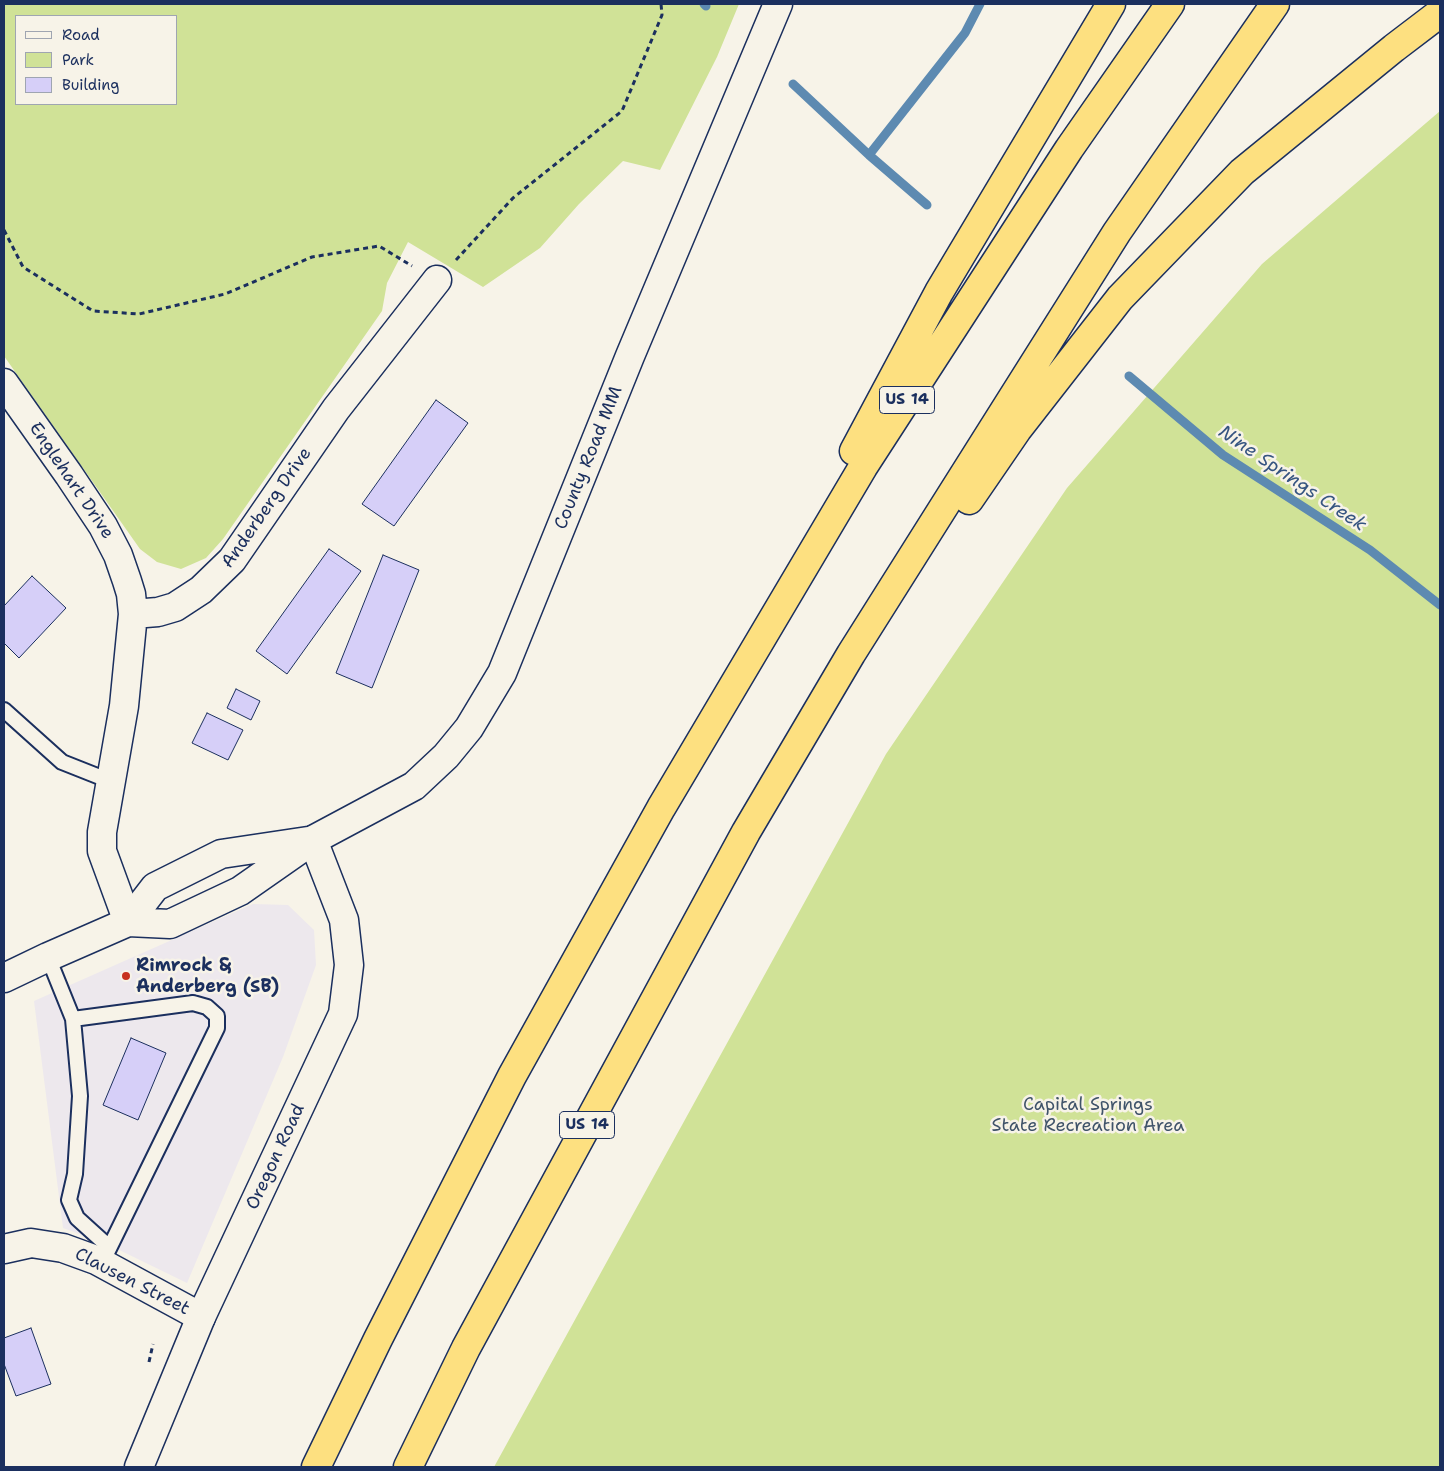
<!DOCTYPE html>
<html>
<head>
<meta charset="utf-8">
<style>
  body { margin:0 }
  #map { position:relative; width:1444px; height:1471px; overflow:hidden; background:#f7f3e8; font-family:"Shantell Sans",sans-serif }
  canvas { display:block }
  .frame { position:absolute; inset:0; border:5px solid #1b2f5e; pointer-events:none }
  .legend { position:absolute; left:15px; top:15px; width:162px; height:90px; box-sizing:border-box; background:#f7f3e8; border:1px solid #9fa5b1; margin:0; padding:6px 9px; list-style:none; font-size:15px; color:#1b2f5e }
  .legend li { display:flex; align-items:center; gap:10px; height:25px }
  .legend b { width:25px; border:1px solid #9fa5b1 }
</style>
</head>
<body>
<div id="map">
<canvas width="1444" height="1471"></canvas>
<div class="frame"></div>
<ul class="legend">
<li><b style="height:6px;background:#f7f3e8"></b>Road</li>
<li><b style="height:14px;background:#d0e297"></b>Park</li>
<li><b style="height:14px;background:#d6cff8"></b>Building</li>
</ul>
</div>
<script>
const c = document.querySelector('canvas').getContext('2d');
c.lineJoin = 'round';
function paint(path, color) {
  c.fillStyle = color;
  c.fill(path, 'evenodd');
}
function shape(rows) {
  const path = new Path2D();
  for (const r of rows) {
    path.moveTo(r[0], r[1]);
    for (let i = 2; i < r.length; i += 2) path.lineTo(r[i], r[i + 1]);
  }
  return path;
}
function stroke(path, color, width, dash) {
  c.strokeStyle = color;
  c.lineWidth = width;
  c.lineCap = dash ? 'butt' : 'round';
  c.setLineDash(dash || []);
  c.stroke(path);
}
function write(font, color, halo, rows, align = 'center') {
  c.font = font + ' "Shantell Sans",sans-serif';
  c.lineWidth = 5;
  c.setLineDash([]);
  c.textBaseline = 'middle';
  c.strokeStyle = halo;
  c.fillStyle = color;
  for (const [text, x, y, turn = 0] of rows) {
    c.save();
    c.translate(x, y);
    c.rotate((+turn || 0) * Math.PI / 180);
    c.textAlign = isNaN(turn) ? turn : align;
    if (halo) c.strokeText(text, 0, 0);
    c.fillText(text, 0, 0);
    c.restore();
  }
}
const built = shape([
  [253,904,288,905,314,930,316,965,283,1057,187,1283,107,1244,63,1228,34,1001]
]);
const green = shape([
  [4,4,739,4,717,57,660,170,623,161,579,204,540,248,483,287,408,242,387,283,382,311,223,539,206,558,181,569,157,562,140,549,4,356],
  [16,16,176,16,176,104,16,104],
  [1440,111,1440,1467,494,1467,886,754,1067,488,1262,264]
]);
const stream = shape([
  [704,4,706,6],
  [793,84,869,155,927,205],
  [869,155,965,33,980,4],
  [1129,376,1223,455,1370,550,1440,605]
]);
const building = shape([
  [436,400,468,423,394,526,362,504,436,400],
  [329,549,361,571,287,674,256,651,329,549],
  [383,555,419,570,372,688,336,673,383,555],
  [32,576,66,608,19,658,4,643,4,606,32,576],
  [236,689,260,701,251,720,227,708,236,689],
  [207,713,243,730,228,760,192,743,207,713],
  [131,1038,166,1053,138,1120,103,1105,131,1038],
  [31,1328,51,1384,16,1396,4,1364,4,1338,31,1328]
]);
const path = shape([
  [4,230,23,267,93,311,139,314,225,294,312,257,379,246,412,266],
  [456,260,513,198,622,111,662,15,661,4],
  [149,1362,153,1344]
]);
const service = shape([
  [4,710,62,762,110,781],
  [48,957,73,1019,80,1096,75,1174,69,1200,77,1218,109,1247],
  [73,1019,193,1003,207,1007,217,1016,217,1028,102,1263]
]);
const minor = shape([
  [4,383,69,475,103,526,118,555,127,581,131,594,133,614],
  [128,922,102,851,102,832,124,706,133,614,158,612,175,607,201,590,232,560,336,409,437,280],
  [4,1249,31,1243,63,1248,96,1260,201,1317]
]);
const tertiary = shape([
  [139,1467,201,1317,343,1014,349,965,344,920,313,840]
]);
const secondary = shape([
  [128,922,155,887,221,854,308,841],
  [4,978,48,957,128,922,170,924,240,891,313,840,414,786,446,756,469,728,502,673,630,356,778,4]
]);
const motorway = shape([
  [854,451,939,292,1111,4],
  [969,500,1017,430,1120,298,1242,172,1394,48,1440,13],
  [316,1467,378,1339,512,1076,661,808,863,467,1069,149,1170,4],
  [408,1467,466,1348,746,832,851,654,1117,232,1275,4]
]);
const markers = [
  [126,976,5,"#c8321e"]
];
const shields = [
  [907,400,55],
  [587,1125,55]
];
const shieldNames = [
  ["US 14",907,400],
  ["US 14",587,1125]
];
const streetNames = [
  ["County Road MM",589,458,-68],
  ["Englehart Drive",71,481,56],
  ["Anderberg Drive",267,508,-55],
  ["Oregon Road",276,1157,-65],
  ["Clausen Street",132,1282,27]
];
const poiNames = [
  ["Rimrock &",136,966],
  ["Anderberg (SB)",136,987]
];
const parkNames = [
  ["Capital Springs",1088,1105],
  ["State Recreation Area",1088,1126]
];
const waterNames = [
  ["Nine Springs Creek",1292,479,34]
];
paint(built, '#ede8ed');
paint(green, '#d0e297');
stroke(stream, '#5d8ab1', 9);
paint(building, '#d6cff8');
stroke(building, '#1b2f5e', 1);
stroke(service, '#1b2f5e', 18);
stroke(minor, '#1b2f5e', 31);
stroke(tertiary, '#1b2f5e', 31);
stroke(secondary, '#1b2f5e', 31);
stroke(motorway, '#1b2f5e', 31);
stroke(path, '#1b2f5e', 3, [5, 4]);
stroke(service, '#f7f3e8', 14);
stroke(minor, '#f7f3e8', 28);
stroke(tertiary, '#f7f3e8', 28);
stroke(secondary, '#f7f3e8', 28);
stroke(motorway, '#fde080', 28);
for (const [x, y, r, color] of markers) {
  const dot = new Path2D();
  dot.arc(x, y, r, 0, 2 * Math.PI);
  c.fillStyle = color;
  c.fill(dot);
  stroke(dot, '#f7f3e8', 2);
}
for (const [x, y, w] of shields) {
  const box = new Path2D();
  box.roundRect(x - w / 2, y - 13.5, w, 27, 4);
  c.fillStyle = '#f7f3e8';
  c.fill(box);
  stroke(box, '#1b2f5e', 1);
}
write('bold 16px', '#1b2f5e', null, shieldNames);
write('18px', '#1b2f5e', '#f7f3e8', streetNames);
write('bold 18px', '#1b2f5e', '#f7f3e8', poiNames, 'left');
write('18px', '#3f5369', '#f7f3e8', parkNames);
write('italic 19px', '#365581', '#f7f3e8', waterNames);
</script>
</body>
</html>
